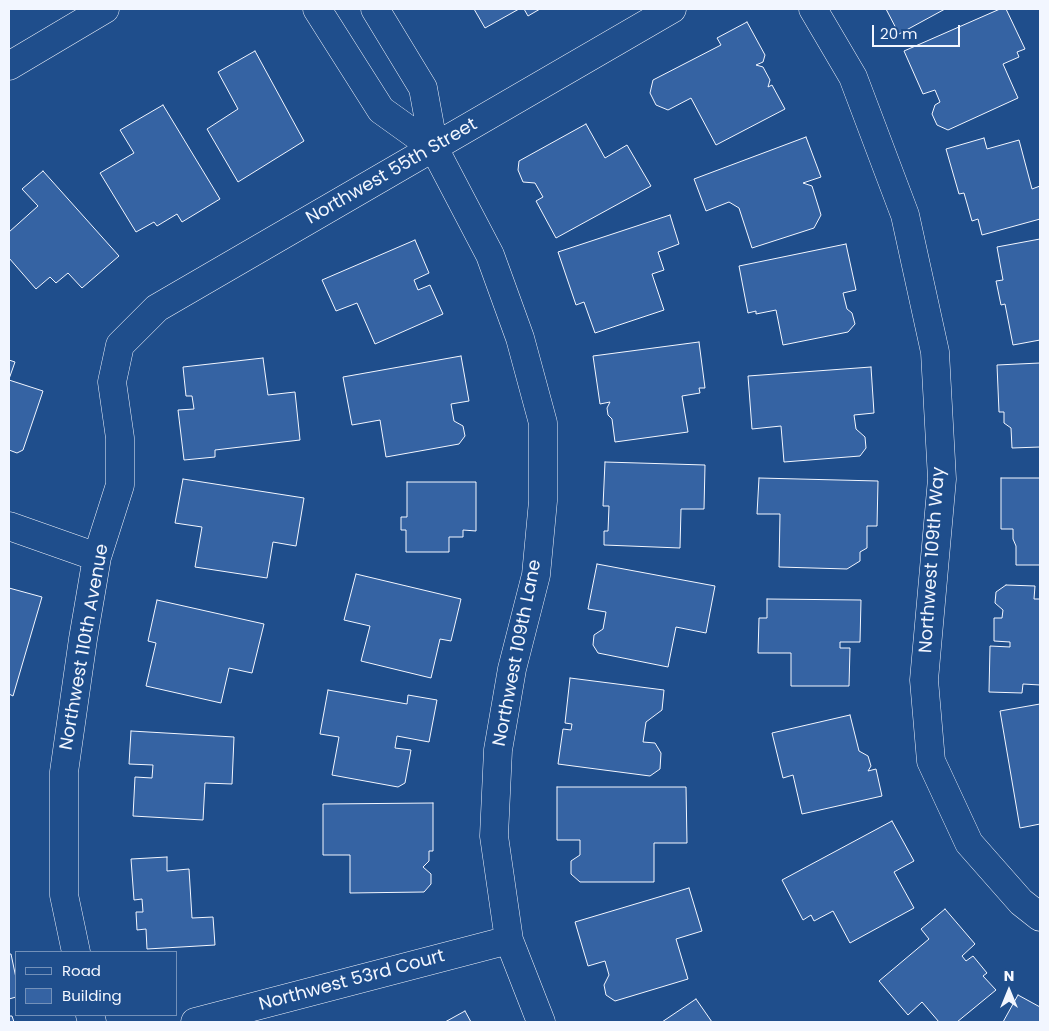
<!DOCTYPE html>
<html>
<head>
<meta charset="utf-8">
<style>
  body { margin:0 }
  #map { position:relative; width:1049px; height:1031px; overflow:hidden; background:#1f4e8c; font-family:Poppins,sans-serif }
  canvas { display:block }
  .frame { position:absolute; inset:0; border:10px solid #f2f6ff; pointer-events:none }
  .legend { position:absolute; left:15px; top:951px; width:162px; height:65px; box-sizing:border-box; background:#1f4e8c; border:1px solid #7391ba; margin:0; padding:6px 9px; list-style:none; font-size:15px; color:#f2f6ff }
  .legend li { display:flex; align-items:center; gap:10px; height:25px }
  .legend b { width:25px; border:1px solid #7391ba }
  .north { position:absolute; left:984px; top:966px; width:50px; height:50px; -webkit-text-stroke:4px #1f4e8c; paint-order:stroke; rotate:0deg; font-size:14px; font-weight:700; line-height:20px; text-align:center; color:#f2f6ff }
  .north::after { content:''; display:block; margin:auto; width:18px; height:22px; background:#f2f6ff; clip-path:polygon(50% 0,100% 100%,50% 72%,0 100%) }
  .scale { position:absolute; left:872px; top:25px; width:88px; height:22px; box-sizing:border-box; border:2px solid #f2f6ff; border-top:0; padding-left:6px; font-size:15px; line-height:18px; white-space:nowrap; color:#f2f6ff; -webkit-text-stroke:4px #1f4e8c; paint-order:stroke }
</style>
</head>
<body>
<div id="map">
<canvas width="1049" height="1031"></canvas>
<div class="frame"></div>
<ul class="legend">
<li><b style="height:6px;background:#1f4e8c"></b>Road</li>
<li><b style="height:14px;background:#3563a3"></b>Building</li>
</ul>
<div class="north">N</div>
<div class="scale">20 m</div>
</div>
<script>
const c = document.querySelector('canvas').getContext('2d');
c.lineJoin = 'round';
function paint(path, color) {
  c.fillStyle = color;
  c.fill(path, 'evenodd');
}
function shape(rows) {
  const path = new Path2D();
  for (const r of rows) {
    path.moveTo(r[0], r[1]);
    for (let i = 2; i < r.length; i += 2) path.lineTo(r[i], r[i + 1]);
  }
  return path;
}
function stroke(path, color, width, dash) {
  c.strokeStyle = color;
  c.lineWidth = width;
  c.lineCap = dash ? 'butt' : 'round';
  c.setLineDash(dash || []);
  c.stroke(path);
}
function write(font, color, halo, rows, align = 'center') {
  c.font = font + ' Poppins,sans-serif';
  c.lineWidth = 4;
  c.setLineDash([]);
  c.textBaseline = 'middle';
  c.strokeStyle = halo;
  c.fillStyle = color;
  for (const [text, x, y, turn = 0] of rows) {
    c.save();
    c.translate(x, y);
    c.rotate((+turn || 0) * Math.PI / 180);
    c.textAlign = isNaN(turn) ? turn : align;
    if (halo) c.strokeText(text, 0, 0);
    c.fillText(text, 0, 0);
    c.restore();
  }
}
const building = shape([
  [474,9,519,9,485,28,474,9],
  [524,9,540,9,528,16,524,9],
  [886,9,945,9,899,34,886,9],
  [1000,9,1006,9,1025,49,1017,52,1019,57,1003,64,1018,98,948,130,937,125,932,114,935,105,940,102,935,90,923,94,904,51,1000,9],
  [747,22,765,55,763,62,756,65,763,67,770,80,768,87,772,85,785,109,716,145,691,98,668,110,656,105,650,93,653,80,721,45,717,38,747,22],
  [255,51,304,141,238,182,207,129,238,109,218,72,255,51],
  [163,105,220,199,182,222,177,214,157,226,154,222,136,232,100,173,134,153,120,130,163,105],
  [586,124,605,158,627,145,651,186,556,238,536,201,543,197,535,183,523,182,518,170,519,161,586,124],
  [806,137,821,177,803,183,812,186,821,215,814,228,752,248,739,208,729,202,706,211,694,179,806,137],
  [984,138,987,149,1019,140,1032,189,1040,186,1040,219,982,235,978,219,972,221,964,193,959,194,946,149,984,138],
  [43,171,119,256,82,288,68,273,56,283,50,277,36,289,9,258,9,232,38,206,22,189,43,171],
  [670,215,679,244,658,252,664,270,652,274,664,310,595,333,584,302,576,305,558,252,670,215],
  [1040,239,1040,340,1013,345,1005,304,1001,305,996,281,1003,280,997,247,1040,239],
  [415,240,429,273,414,280,418,290,430,285,443,314,375,344,357,303,336,311,322,280,415,240],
  [846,244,856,290,843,293,847,309,852,313,855,324,848,332,783,345,776,310,756,314,756,311,748,313,739,266,846,244],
  [699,342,705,388,699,388,700,393,682,396,688,432,615,442,612,419,608,415,607,408,610,402,600,404,593,356,699,342],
  [461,356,469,401,451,404,454,421,463,426,465,436,459,444,386,457,380,420,352,425,343,377,461,356],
  [263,358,268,395,295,392,300,440,215,450,215,457,184,460,178,410,194,409,192,396,186,396,183,367,263,358],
  [9,360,15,362,9,379,9,360],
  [1040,363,1040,447,1012,448,1011,428,1004,423,1004,412,999,412,997,365,1040,363],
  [871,367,874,413,854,415,856,429,865,437,866,448,860,456,784,462,781,426,752,429,748,376,871,367],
  [9,380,43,391,23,450,17,453,9,450,9,380],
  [605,462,705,465,704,509,681,509,680,548,604,545,604,531,608,531,609,506,603,506,605,462],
  [759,478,878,481,877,526,867,526,867,548,860,552,860,561,847,569,779,567,780,514,757,514,759,478],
  [1001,478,1040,478,1040,565,1016,565,1016,546,1013,539,1013,529,1001,529,1001,478],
  [183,479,304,498,296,546,273,542,267,578,195,567,202,527,175,523,183,479],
  [407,482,476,482,476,531,463,530,463,537,449,537,449,552,406,552,406,530,401,530,401,517,407,517,407,482],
  [597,564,715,586,706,633,676,627,668,667,598,653,593,645,594,635,603,629,606,612,588,609,597,564],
  [356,574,461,599,451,641,440,639,431,678,361,661,370,626,344,620,356,574],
  [1006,585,1035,586,1034,599,1040,599,1040,685,1023,684,1022,693,989,692,990,646,1010,647,1010,642,994,641,994,618,1002,618,1003,610,995,603,996,592,1006,585],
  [9,588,42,597,13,696,9,694,9,588],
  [767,599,861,600,860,642,840,642,840,648,850,648,849,686,791,686,791,653,758,653,759,618,767,618,767,599],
  [157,600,264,624,252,673,229,668,221,703,146,686,156,643,148,641,157,600],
  [570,678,664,690,662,710,646,722,643,742,655,743,661,753,660,769,650,776,558,764,563,729,571,730,572,724,565,723,570,678],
  [328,690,407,704,408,695,437,700,429,742,397,736,395,748,411,750,405,783,398,787,332,775,339,737,320,734,328,690],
  [1040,704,1040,824,1020,828,1000,711,1040,704],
  [850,715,859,751,868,756,871,766,868,771,876,769,882,796,802,814,793,775,783,778,772,733,850,715],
  [131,731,234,737,232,784,205,783,203,820,133,816,135,777,152,778,153,765,129,764,131,731],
  [557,787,686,787,687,843,654,843,654,882,580,882,571,874,571,861,580,855,580,840,557,840,557,787],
  [433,803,433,851,429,851,429,861,423,867,431,874,431,884,424,892,350,893,350,855,323,855,323,804,433,803],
  [892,821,914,861,894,872,914,908,850,943,833,911,814,921,811,915,803,920,782,880,892,821],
  [167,857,167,871,189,869,192,918,213,917,215,945,147,949,146,929,137,930,136,912,143,912,142,899,134,900,131,859,167,857],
  [689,888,702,931,676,939,688,979,615,1001,606,995,604,985,609,975,605,961,588,966,575,922,689,888],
  [945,909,975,944,962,956,966,961,973,956,987,973,983,976,996,990,957,1022,939,1022,922,1002,908,1015,879,981,929,939,921,929,945,909],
  [9,954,11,954,16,978,16,997,9,999,9,954],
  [1018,995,1040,1007,1040,1022,1003,1022,1018,995],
  [696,999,712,1022,662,1022,696,999],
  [465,1011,471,1022,445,1022,465,1011],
  [9,1016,12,1016,14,1022,9,1022,9,1016]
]);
const minor = shape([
  [317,9,381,110,434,148],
  [375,9,423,88,434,148,490,255,520,338,543,423,543,501,536,575,512,669,498,750,494,836,509,940,541,1022],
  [813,9,853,77,905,215,935,352,942,479,924,680,931,761,969,843,1021,902,1040,917],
  [9,66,105,9],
  [9,526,97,557],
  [76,952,64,895,64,772,83,639,97,557,120,485,120,438,112,382,120,345,157,308,672,9],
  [90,1015,92,1022],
  [195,1022,509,940]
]);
const streetNames = [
  ["Northwest 55th Street",392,172,-30],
  ["Northwest 109th Way",933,560,-86],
  ["Northwest 110th Avenue",85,647,-80],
  ["Northwest 109th Lane",518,653,-79],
  ["Northwest 53rd Court",352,981,-15]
];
paint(building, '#3563a3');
stroke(building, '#f2f6ff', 1);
stroke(minor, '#f2f6ff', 29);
stroke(minor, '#1f4e8c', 28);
write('18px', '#f2f6ff', '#1f4e8c', streetNames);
</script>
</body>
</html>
